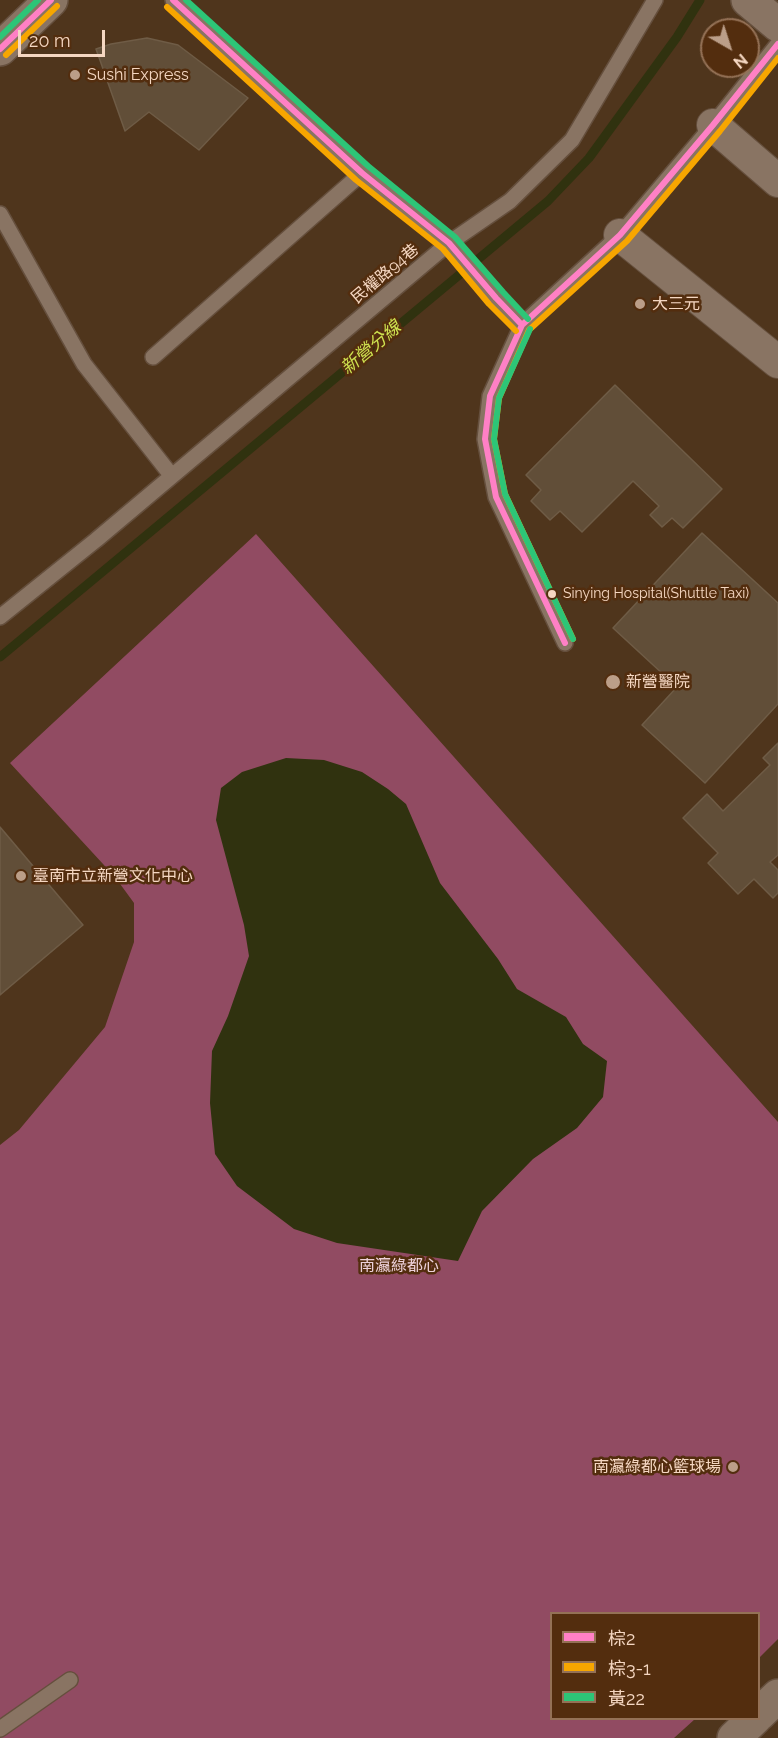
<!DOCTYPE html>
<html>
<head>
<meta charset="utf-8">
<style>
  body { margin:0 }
  #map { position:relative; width:778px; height:1738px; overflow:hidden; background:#4f351c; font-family:Raleway,"Noto Sans TC",sans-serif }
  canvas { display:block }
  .legend { position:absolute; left:550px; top:1612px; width:210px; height:108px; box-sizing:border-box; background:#532d0e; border:2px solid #947156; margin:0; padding:8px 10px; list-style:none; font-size:18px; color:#f5d7c2 }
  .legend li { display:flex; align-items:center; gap:12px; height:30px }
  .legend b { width:30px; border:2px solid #947156 }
  .north { position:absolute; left:700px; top:18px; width:60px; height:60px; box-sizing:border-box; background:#532d0e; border:2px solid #947156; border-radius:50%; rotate:141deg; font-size:16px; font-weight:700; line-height:24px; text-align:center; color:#f5d7c2 }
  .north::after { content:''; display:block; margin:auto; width:21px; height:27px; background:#bb9e88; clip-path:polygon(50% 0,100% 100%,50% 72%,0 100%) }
  .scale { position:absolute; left:18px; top:30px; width:87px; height:27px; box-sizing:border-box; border:3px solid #f5d7c2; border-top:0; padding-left:8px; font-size:18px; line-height:21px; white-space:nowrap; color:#f5d7c2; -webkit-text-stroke:4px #532d0e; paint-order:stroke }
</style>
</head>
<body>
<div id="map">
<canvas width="778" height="1738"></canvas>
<ul class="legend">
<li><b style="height:8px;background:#ff80c5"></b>棕2</li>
<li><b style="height:8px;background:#f7a600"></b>棕3-1</li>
<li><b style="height:8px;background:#2dc577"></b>黃22</li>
</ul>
<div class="north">N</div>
<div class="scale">20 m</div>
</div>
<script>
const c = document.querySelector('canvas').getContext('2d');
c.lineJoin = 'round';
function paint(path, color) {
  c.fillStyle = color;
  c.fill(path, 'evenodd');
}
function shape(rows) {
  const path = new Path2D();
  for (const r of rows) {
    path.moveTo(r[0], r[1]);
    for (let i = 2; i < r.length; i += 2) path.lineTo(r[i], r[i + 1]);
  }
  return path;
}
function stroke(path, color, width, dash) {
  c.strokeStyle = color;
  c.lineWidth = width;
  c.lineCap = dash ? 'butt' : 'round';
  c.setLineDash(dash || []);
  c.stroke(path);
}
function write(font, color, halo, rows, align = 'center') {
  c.font = font + ' Raleway,"Noto Sans TC",sans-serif';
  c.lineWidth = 5;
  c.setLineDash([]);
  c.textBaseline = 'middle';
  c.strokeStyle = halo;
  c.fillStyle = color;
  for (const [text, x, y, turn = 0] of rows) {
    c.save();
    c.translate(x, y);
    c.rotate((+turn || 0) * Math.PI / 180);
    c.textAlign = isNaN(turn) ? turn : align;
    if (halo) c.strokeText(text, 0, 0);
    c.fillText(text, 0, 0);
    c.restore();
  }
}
const green = shape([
  [256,534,778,1122,778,1639,759,1658,758,1614,552,1614,552,1718,695,1719,674,1738,0,1738,0,1145,19,1130,105,1027,134,942,134,903,115,877,10,763]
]);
const water = shape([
  [286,758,324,760,362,772,388,789,406,804,440,883,498,959,517,989,566,1017,583,1044,607,1061,603,1097,577,1128,533,1159,482,1211,458,1261,337,1243,294,1229,237,1186,215,1154,210,1103,212,1051,228,1016,249,956,244,925,216,820,221,788,242,772]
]);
const stream = shape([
  [0,657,548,201,589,158,677,37,700,0]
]);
const building = shape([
  [147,38,178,45,248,98,199,150,149,112,125,131,96,49,111,44,147,38],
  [615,385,722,489,683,528,672,518,662,527,650,515,659,506,633,481,582,532,560,511,550,520,531,501,541,490,526,475,615,385],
  [702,533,778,603,778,704,705,783,642,725,677,687,613,628,702,533],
  [778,743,778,855,770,862,778,870,778,893,773,898,754,879,738,894,708,863,718,853,683,818,707,794,723,811,770,765,763,758,778,743],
  [0,827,83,925,0,995,0,827]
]);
const service = shape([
  [173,0,362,173,449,243,496,298,522,325],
  [0,214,84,364,171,475],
  [153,357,362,173],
  [0,617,96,540,449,243,510,201,572,140,655,0],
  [565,643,496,497,485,439,490,396,522,325,620,235,713,125,778,44],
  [0,1729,70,1680]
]);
const minor = shape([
  [713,125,778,181],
  [620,235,778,362]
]);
const tertiary = shape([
  [748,0,778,25],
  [0,49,51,0],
  [758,1715,778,1696],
  [734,1738,755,1718]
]);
const bus1 = shape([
  [173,0,362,173,449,243,496,298,522,325],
  [0,49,51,0],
  [565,643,496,497,485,439,490,396,522,325,620,235,713,125,778,44]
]);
const bus2 = shape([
  [167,7,356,180,443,249,489,304,516,331],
  [6,55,57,6],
  [573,639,505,494,494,439,499,398,529,330,627,241,720,131,778,58]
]);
const bus3 = shape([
  [186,0,368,166,455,237,503,292,528,319],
  [0,37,38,0],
  [530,329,499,398,494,439,505,494,573,639]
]);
const markers = [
  [75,75,6,"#bb9e88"],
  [640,304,6,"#bb9e88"],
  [552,594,5,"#f5d7c2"],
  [613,682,8,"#bb9e88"],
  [21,876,6,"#bb9e88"],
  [733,1467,6,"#bb9e88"]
];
const busNames = [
  ["Sinying Hospital(Shuttle Taxi)",563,594]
];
const poiNames = [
  ["Sushi Express",87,75],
  ["大三元",652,304],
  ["新營醫院",626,682],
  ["臺南市立新營文化中心",33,876],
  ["南瀛綠都心籃球場",721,1467,"right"]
];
const streetNames = [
  ["民權路94巷",385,274,-40]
];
const parkNames = [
  ["南瀛綠都心",399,1266]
];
const waterNames = [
  ["新營分線",371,348,-40]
];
paint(green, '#914b62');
paint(water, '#30320f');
stroke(stream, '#30320f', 9);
paint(building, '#614e38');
stroke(building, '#6f5c46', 1.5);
stroke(service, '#654f3d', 18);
stroke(minor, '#654f3d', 34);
stroke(tertiary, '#654f3d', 36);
stroke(service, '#897463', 15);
stroke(minor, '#897463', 32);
stroke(tertiary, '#897463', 33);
stroke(bus1, '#ff80c5', 6);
stroke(bus2, '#f7a600', 6);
stroke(bus3, '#2dc577', 6);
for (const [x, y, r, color] of markers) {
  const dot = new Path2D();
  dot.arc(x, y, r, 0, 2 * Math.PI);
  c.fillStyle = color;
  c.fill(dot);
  stroke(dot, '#532d0e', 2);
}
write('14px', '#f5d7c2', '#532d0e', busNames, 'left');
write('16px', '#f5d7c2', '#532d0e', poiNames, 'left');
write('16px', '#f5d7c2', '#532d0e', streetNames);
write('16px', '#edd1da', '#532d0e', parkNames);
write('italic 18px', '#cfe250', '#532d0e', waterNames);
</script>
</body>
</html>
